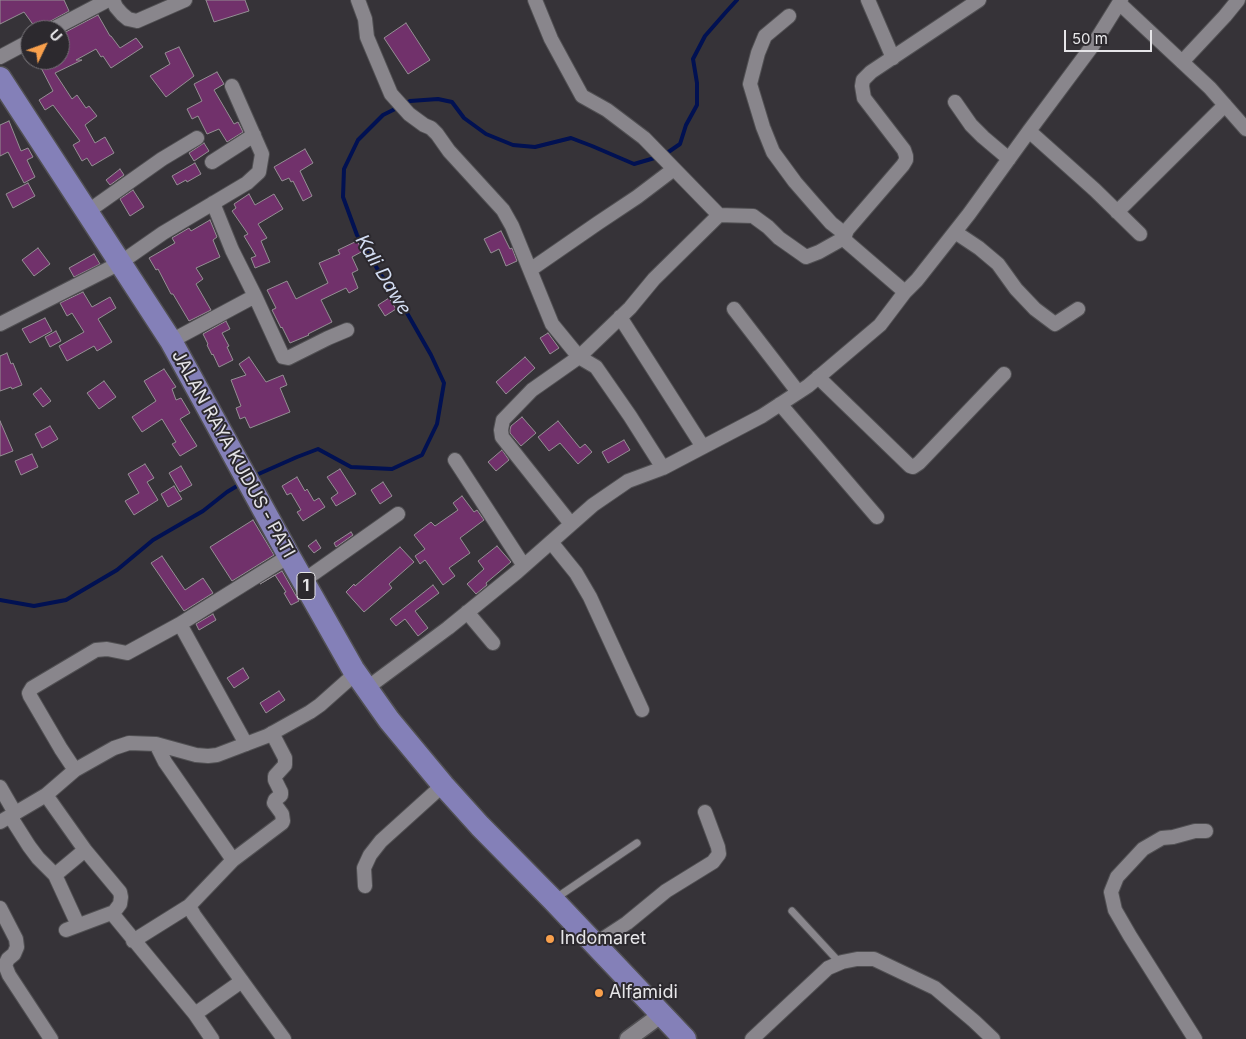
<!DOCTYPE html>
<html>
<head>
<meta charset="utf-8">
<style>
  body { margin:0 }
  #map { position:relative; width:1246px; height:1039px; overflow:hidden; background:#363338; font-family:Inter,sans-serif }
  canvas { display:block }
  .north { position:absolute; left:20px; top:20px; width:50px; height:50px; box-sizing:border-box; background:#2c292e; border:1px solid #767478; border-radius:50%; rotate:48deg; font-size:14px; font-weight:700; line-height:20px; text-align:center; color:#e6e5e8 }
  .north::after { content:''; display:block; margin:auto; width:18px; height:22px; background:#f9a04c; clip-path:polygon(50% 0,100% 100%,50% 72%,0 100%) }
  .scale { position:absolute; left:1064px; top:30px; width:88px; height:22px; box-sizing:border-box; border:2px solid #e6e5e8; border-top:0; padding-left:6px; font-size:15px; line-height:18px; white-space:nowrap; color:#e6e5e8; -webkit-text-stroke:4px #2c292e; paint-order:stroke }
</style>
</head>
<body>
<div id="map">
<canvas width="1246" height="1039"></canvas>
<div class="north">U</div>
<div class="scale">50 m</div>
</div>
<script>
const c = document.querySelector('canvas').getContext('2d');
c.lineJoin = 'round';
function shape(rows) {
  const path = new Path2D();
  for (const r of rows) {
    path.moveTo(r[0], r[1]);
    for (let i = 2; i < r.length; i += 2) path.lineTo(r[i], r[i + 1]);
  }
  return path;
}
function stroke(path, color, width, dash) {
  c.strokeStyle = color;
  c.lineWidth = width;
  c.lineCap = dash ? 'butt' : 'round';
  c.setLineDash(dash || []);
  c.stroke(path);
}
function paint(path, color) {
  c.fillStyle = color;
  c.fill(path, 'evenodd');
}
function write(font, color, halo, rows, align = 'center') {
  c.font = font + ' Inter,sans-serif';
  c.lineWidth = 4;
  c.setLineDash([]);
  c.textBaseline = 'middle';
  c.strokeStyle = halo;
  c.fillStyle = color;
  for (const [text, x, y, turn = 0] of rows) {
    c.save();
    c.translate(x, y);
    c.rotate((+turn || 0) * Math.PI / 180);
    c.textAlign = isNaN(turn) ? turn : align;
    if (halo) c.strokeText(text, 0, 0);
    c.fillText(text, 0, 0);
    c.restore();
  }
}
const stream = shape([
  [405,104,410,101,438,99,452,102,464,118,486,134,513,145,535,147,571,138,592,146,634,164,658,157],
  [664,155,680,144,686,125,697,105,697,83,693,59,705,36,726,12,737,0],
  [254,476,297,457,318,449,351,467,392,469,422,455,437,424,444,383,431,355,399,299,381,275,357,235,343,197,344,169,358,140,383,115,399,107],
  [0,600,34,606,66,600,117,570,153,540,203,511,227,492,242,483]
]);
const building = shape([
  [0,0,64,0,69,11,47,23,43,26,42,30,37,30,24,12,0,24,0,0],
  [206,0,245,0,249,11,214,22,206,0],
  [98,15,110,36,111,36,120,48,136,38,143,47,111,68,103,56,101,57,96,49,76,60,82,60,55,73,72,99,77,95,86,108,89,106,97,116,85,125,95,143,105,137,114,153,92,166,87,158,82,161,73,145,80,141,53,105,45,110,39,100,53,91,37,60,60,60,60,35,98,15],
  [406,23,430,60,408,74,384,38,406,23],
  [179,47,194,76,166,97,150,76,170,64,165,53,179,47],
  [217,72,224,84,214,90,234,124,238,122,243,132,227,142,219,129,207,134,198,116,192,119,187,109,202,101,194,84,217,72],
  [9,121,21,151,28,148,33,157,27,160,35,177,24,183,8,152,0,156,0,125,9,121],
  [204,143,209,151,194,161,189,153,204,143],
  [305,149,313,163,300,171,312,196,303,201,293,181,291,182,289,178,282,181,274,167,305,149],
  [195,163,201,174,187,182,186,180,177,185,172,176,195,163],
  [120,169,124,175,110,185,106,180,120,169],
  [28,183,35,196,13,208,6,194,28,183],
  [133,190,144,207,130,216,120,199,133,190],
  [249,194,255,205,274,194,283,209,258,224,267,238,261,241,270,262,255,268,251,258,256,256,244,236,248,234,232,211,236,208,234,204,249,194],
  [210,220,217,237,213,240,220,257,196,268,203,279,196,284,211,310,189,321,173,294,171,294,158,269,156,270,149,258,175,243,172,238,189,228,191,231,210,220],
  [501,231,510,249,512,248,517,261,506,266,499,249,491,253,484,239,501,231],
  [357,241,363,251,352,257,358,270,352,273,358,288,349,293,346,288,321,300,332,322,308,334,309,335,290,343,282,327,281,328,272,310,276,308,267,290,287,281,296,299,328,283,319,263,340,254,338,250,357,241],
  [38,248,50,264,34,276,22,260,38,248],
  [94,254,100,264,74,277,69,268,94,254],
  [83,292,92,307,110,297,116,308,98,319,112,342,97,351,94,346,67,361,59,346,84,332,72,313,67,316,60,303,83,292],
  [389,298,396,309,385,316,378,305,389,298],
  [45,318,52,331,30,343,22,329,45,318],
  [226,321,230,329,222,333,229,346,227,347,233,360,219,367,213,354,212,355,207,345,208,344,203,334,226,321],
  [56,331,61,341,50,347,45,337,56,331],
  [548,333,559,348,550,354,540,338,548,333],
  [7,353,11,364,13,363,22,385,12,389,11,387,0,391,0,356,7,353],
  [249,357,266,382,283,375,287,385,280,388,290,412,250,428,245,417,240,419,236,408,241,406,231,380,246,375,239,364,249,357],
  [525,357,535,368,506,394,496,382,525,357],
  [164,369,176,387,172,389,176,400,181,398,190,413,180,419,197,446,180,456,172,444,176,442,162,419,142,432,132,417,156,401,144,381,164,369],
  [104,381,116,397,99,409,87,393,104,381],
  [41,388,51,401,43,407,33,394,41,388],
  [522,417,536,433,521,446,510,433,510,430,511,426,522,417],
  [0,421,13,451,0,456,0,421],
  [558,421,580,448,585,444,592,452,578,464,560,443,549,451,538,437,558,421],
  [50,426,58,439,42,448,35,434,50,426],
  [624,440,630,450,608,463,602,452,624,440],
  [502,450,509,460,496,471,488,462,502,450],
  [32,454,38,467,21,475,15,461,32,454],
  [145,464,154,478,147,482,158,500,134,515,125,501,139,493,128,474,145,464],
  [181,466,192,485,180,492,169,473,181,466],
  [340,469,356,494,336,506,331,498,338,493,327,477,340,469],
  [297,477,305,491,307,489,314,501,319,498,325,507,303,521,297,512,301,510,291,493,287,495,282,486,297,477],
  [383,482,392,496,380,504,371,490,383,482],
  [174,486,182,499,168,507,161,494,174,486],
  [462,496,474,512,477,510,484,520,460,538,470,553,449,568,455,576,443,585,425,560,420,564,415,556,425,549,414,535,431,522,435,526,458,510,453,503,462,496],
  [253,520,274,555,232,581,210,547,253,520],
  [351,532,353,535,336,547,334,543,351,532],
  [316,540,321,548,314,553,308,546,316,540],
  [497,546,511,562,486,583,487,585,476,594,467,584,484,569,478,561,497,546],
  [400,547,414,562,389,584,392,588,364,612,346,592,354,584,355,586,400,547],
  [162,556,185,590,203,578,213,593,184,611,151,563,162,556],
  [282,571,299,601,291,605,284,593,286,592,275,575,260,584,282,571],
  [433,585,439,593,415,611,428,628,418,636,405,619,396,626,390,619,433,585],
  [213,614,216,620,199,630,196,624,213,614],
  [243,668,249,678,234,688,227,678,243,668],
  [279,691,285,700,266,713,260,703,279,691]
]);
const service = shape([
  [556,898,637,843],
  [792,911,840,963]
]);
const minor = shape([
  [113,0,116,7,122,14,128,19,137,21,185,0],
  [358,0,365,19,367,37,391,94,409,114,424,125,431,128,437,134,449,151,503,210,512,226,552,324,579,357,532,390,503,420,501,430,502,437,571,524],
  [535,0,551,39,582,96,607,110,644,138,718,214,717,217,654,279,630,308,579,357,596,367,630,416,663,468],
  [868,0,893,58],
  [1119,3,1210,88,1246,129],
  [789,16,765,36,758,53,750,84,763,127,773,152,795,182,815,205,831,223,845,234],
  [51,30,108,0],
  [0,57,30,41],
  [1182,62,1225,16,1238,0],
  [955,102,971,125,983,137,1009,159],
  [1029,131,1095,190,1140,234],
  [212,162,254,135],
  [213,203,232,250,255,296,283,357,288,358,328,338,347,330],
  [87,212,162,159,197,138],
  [1117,212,1225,105],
  [718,215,753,216,768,227,779,238,806,257,819,252,844,238],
  [955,232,979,248,998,264,1016,289,1035,309,1055,324,1078,309],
  [530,270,598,223,637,197,674,169],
  [905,292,847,242,844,238,847,230,903,165,906,160,906,156,904,150,864,98,862,86,863,80,871,72,979,0],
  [734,309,798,392],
  [620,317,703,447],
  [0,324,120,263,163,233,247,183,259,172,262,154,232,86],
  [171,341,255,296],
  [818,377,910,466,913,467,919,463,1004,374],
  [780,404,877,517],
  [455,460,524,566],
  [551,542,576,573,590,597,642,710],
  [303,581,398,514],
  [467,612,493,643],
  [180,624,246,744],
  [367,688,448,628,517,572,593,505,628,481,663,468,762,416,808,386,880,325,905,292,917,280,969,214,1029,131,1093,45,1121,0],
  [156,744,165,762,233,860,189,906,194,915,284,1039],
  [75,770,61,749,30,696,29,693,32,688,96,650,107,649,127,653,180,624,289,556],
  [0,787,15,813],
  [46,795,85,850,120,892,121,897,120,904,114,912,115,917,195,1014,212,1039],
  [10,816,29,846,38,858,55,875],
  [0,822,46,795,75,770,114,748,129,743,156,744,196,755,208,756,217,755,267,736,310,712,320,705,356,673],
  [233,860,282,823,283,821,282,814,274,803,275,800,281,795,281,792,275,780,275,776,285,765,285,758,272,733],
  [365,886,364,868,370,855,381,841,443,785],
  [0,908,16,939,17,947,14,954,8,959,5,965,9,975,51,1039],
  [78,925,55,875,85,850],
  [66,930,114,912],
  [133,941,189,906],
  [595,944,627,923,666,891,713,862,719,854,718,847,705,812],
  [195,1014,242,981],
  [752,1039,828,968,842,962,857,959,874,959,935,988,974,1021,993,1039],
  [1195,1039,1130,936,1115,910,1111,892,1117,877,1143,849,1162,838,1173,837,1195,831,1206,831]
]);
const tertiary = shape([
  [628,1039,662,1014]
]);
const trunk = shape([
  [0,78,171,341,289,556,353,669,389,720,443,785,480,826,553,900,685,1039]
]);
const markers = [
  [550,939,5,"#f9a04c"],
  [599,993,5,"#f9a04c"]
];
const shields = [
  [306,586,18]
];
const shieldNames = [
  ["1",306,586]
];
const streetNames = [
  ["JALAN RAYA KUDUS - PATI",233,454,61]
];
const poiNames = [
  ["Indomaret",560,939],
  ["Alfamidi",609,993]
];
const waterNames = [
  ["Kali Dawe",383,275,59]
];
stroke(stream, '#011152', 4);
paint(building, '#71316b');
stroke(building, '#958f94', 1);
stroke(service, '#515053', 9);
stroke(minor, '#515053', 16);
stroke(tertiary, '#515053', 19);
stroke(trunk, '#515053', 25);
stroke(service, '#89868c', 7);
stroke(minor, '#89868c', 14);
stroke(tertiary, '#89868c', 16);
stroke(trunk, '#8480b8', 22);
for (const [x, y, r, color] of markers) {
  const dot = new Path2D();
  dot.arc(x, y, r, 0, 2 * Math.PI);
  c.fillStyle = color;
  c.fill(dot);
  stroke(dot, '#2c292e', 2);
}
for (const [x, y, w] of shields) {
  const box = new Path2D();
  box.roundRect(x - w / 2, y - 13.5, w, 27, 4);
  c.fillStyle = '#2c292e';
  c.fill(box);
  stroke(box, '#e6e5e8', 1);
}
write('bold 16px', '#e6e5e8', null, shieldNames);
write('18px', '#e6e5e8', '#2c292e', streetNames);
write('18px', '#e6e5e8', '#2c292e', poiNames, 'left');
write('italic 19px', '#d3ddf2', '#2c292e', waterNames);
</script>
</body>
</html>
